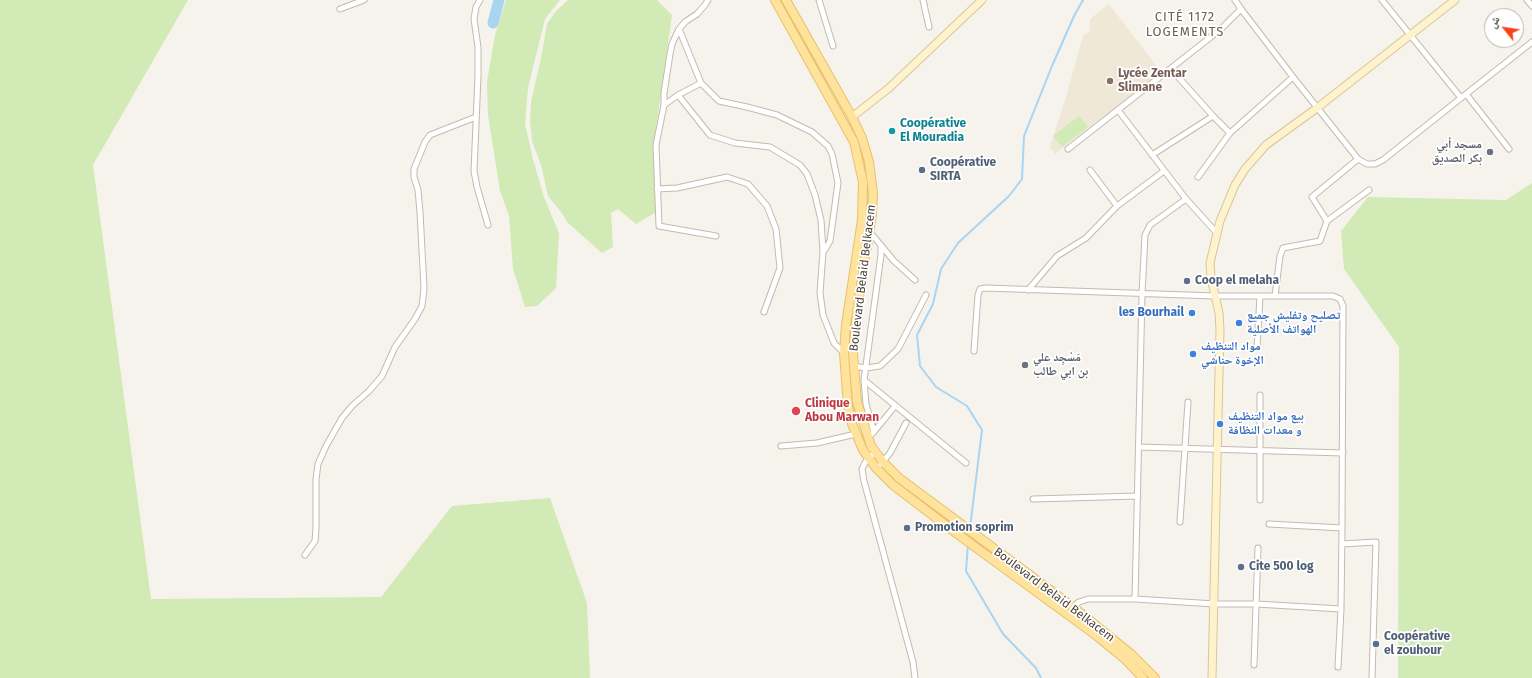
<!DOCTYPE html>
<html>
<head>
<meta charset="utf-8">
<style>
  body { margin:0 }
  #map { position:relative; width:1532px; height:678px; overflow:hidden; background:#f6f3ec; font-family:"Fira Sans","Noto Naskh Arabic",sans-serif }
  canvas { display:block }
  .north { position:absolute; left:1484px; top:8px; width:40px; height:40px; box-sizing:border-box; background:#fff; border:1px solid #b7b4b0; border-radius:50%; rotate:300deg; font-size:11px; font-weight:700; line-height:16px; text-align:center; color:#4b4439 }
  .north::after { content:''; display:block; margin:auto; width:14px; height:18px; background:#fc3f1d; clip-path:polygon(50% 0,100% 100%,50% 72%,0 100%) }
</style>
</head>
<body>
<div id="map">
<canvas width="1532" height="678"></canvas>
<div class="north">ش</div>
</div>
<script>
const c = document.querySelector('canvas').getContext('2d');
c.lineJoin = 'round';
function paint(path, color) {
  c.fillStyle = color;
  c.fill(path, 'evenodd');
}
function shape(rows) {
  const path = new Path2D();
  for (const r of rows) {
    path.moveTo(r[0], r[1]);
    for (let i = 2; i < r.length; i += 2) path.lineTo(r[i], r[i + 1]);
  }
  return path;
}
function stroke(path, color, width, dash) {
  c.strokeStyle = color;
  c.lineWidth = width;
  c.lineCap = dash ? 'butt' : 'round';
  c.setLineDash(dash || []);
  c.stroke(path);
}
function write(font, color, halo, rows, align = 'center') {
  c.font = font + ' "Fira Sans","Noto Naskh Arabic",sans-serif';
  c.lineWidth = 3.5;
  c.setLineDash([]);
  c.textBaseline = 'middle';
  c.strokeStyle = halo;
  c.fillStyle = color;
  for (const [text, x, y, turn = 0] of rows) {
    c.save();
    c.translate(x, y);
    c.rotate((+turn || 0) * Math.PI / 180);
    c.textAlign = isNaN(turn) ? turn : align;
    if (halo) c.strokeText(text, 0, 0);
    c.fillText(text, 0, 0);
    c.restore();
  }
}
const education = shape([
  [1109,4,1161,72,1055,154,1050,147,1068,90,1083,36,1091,30,1089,27,1090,19]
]);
const green = shape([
  [0,0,188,0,93,165,151,599,381,597,452,506,550,498,587,603,590,678,0,678],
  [506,0,560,0,545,19,528,88,525,124,533,159,544,197,559,233,556,288,537,306,525,307,513,269,509,216,500,191,488,115,487,82,495,35],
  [568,0,657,0,672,15,653,150,658,211,636,224,618,209,611,213,613,247,602,253,568,223,561,212,548,196,541,165,532,141,530,120,531,102,541,58,547,24,556,11],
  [1079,116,1088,127,1062,147,1053,136],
  [1532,183,1532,678,1398,678,1399,347,1344,269,1341,231,1368,197,1506,200]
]);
const stream = shape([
  [970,528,982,430,967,406,936,387,920,366,917,335,933,304,941,269,958,243,1009,196,1022,179,1024,136,1052,66,1074,16,1083,0],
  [968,544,966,571,1003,634,1036,668,1041,678]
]);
const river = shape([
  [493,23,499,0]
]);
const street = shape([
  [480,0,476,7,474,19,478,47,478,76,474,171,477,187,488,225],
  [708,0,705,5,697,14,685,22,679,29,701,83,678,95,664,105,656,145,659,226,716,236],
  [819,0,833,46],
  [923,0,929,27],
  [1235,0,1241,9,1293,77,1358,159,1367,164,1375,164,1383,160,1461,98,1382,0],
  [1527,0,1532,6],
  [340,9,364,0],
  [1171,69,1213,116,1230,133],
  [701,83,719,101,747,107,777,115,812,132,828,146,832,154,838,183,830,241,824,251],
  [1466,94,1509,149],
  [678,95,710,135,735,143,770,147,800,165,807,174,815,195,821,220,823,252,820,293,823,315,834,343,844,353],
  [1461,98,1532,42],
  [664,105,664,93,670,54,672,44,679,29],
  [1118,110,1186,199,1216,232],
  [1068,149,1221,29,1241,9],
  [1152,155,1213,116],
  [1090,170,1117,206,1164,171],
  [1198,177,1230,133,1293,77],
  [657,189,677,188,727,177,748,184,767,206,776,229,780,268,764,312],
  [1327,221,1312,197,1358,159],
  [869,231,894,261,915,280],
  [881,245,881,255,864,380,966,463],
  [1028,290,1057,256,1086,238,1117,206],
  [1275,296,1280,256,1283,248,1320,241,1327,221,1369,190],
  [1257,348,1260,296],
  [974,351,978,295,980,289,986,288,1215,296,1333,296,1340,299,1343,306,1342,528,1341,609,1338,667],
  [853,366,866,368,880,366,898,349,926,295],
  [864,380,866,404,874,432],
  [872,434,895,406],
  [781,446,817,443,856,434],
  [1139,447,1343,453],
  [875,453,868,458,865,463,862,469,864,481,913,662,915,678],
  [881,464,890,453,906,423],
  [1033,499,1138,496],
  [1260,500,1260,395],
  [1180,522,1188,402],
  [1269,524,1342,528],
  [1342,544,1376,542,1372,678],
  [305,555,315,541,316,528,316,479,318,464,326,446,342,418,352,406,369,391,382,376,395,347,415,319,422,306,424,288,420,212,418,190,414,177,414,169,425,142,430,135,476,117],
  [1135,599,1142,294,1145,235,1150,225,1186,199],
  [1073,607,1079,602,1088,599,1135,599,1215,604,1256,604,1341,609],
  [1254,665,1258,548]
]);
const secondary = shape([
  [852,117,889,88,982,0],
  [1212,678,1220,330,1219,313,1211,278,1210,263,1220,221,1235,185,1245,169,1266,145,1317,108,1455,0]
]);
const primary = shape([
  [775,0,854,142,863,182,862,220,846,325,844,353,848,406,852,424,863,450,876,468,893,485,952,530,1093,633,1126,660,1143,678],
  [786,0,852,117,862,138,869,162,873,193,872,214,857,310,853,354,857,402,871,446,883,462,899,478,1073,607,1131,654,1155,678]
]);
const markers = [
  [1110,81,4,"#8d6e63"],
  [892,131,4,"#0f9aa8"],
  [1490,152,4,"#6b7280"],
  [922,170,4,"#5c6f8a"],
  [1187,281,4,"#5c6f8a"],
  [1192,313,4,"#3f7fe0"],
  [1239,323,4,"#3f7fe0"],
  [1193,354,4,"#3f7fe0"],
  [1025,365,4,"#6b7280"],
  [796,411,5,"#e0444e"],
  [1220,424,4,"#3f7fe0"],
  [907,528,4,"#5c6f8a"],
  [1241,567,4,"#5c6f8a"],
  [1376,644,4,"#5c6f8a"]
];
const educationNames = [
  ["Lycée Zentar",1118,74],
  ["Slimane",1118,88]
];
const cultureNames = [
  ["Coopérative",900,124],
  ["El Mouradia",900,138]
];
const worshipNames = [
  ["مسجد أبي",1482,145],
  ["بكر الصديق",1482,159],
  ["مَسْجِد علي",1033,358,"left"],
  ["بن ابي طالب",1033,372,"left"]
];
const serviceNames = [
  ["Coopérative",930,163],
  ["SIRTA",930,177],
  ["Coop el melaha",1195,281],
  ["Promotion soprim",915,528],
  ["Cite 500 log",1249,567],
  ["Coopérative",1384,637],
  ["el zouhour",1384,651]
];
const streetNames = [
  ["Boulevard Belaid Belkacem",863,278,-83],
  ["Boulevard Belaid Belkacem",1054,595,37]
];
const shopNames = [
  ["les Bourhail",1184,313,"right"],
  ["تصليح وتفليش جميع",1247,316],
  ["الهواتف الأصلية",1247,330],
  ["مواد التنظيف",1201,347],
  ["الإخوة حناشي",1201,361],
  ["بيع مواد التنظيف",1228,417],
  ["و معدات النظافة",1228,431]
];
const healthNames = [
  ["Clinique",805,404],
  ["Abou Marwan",805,418]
];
const neighbourhoodNames = [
  ["CITÉ 1172",1185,17],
  ["LOGEMENTS",1185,32]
];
paint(education, '#efe8d6');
paint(green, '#d2eab5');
stroke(stream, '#a9d4f2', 2);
stroke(river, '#a9d4f2', 11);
stroke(street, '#c2bbae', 7);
stroke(secondary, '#d6c79b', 9);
stroke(primary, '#e6c16a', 10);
stroke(street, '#fff', 5);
stroke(secondary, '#fff3cd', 7);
stroke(primary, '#ffe39c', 8);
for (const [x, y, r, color] of markers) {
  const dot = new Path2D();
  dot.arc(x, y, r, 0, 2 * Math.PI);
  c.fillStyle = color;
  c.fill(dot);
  stroke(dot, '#fff', 1.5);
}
write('bold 12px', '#785e54', '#fff', educationNames, 'left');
write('bold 12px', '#0d838f', '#fff', cultureNames, 'left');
write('bold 12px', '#5b616d', '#fff', worshipNames, 'right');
write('bold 12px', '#4e5e75', '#fff', serviceNames, 'left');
write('12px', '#4b4439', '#fff', streetNames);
write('bold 12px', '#366cbe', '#fff', shopNames, 'left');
write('bold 12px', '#be3a42', '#fff', healthNames, 'left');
c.letterSpacing = '1px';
write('13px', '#6e6250', '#fff', neighbourhoodNames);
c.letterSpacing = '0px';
</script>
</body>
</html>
